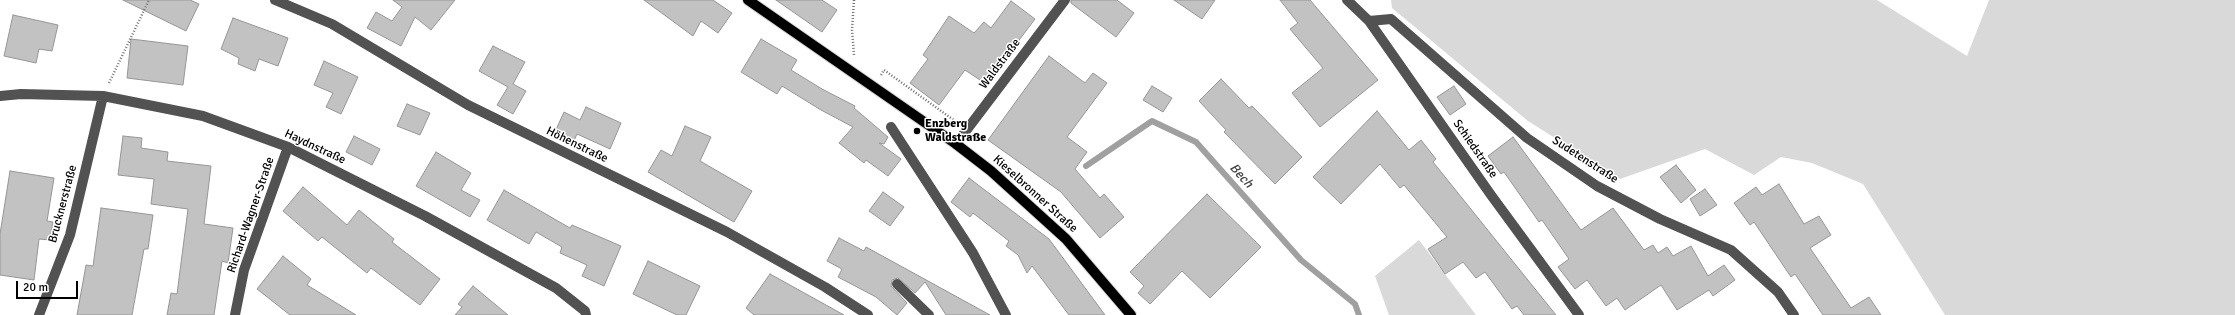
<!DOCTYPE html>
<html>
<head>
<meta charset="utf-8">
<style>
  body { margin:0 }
  #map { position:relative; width:2235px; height:315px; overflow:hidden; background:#fff; font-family:Signika,sans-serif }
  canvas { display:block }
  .scale { position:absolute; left:16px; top:281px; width:62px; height:18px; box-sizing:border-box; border:2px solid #000; border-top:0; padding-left:5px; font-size:12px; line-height:14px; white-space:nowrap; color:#000; -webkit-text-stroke:3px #fff; paint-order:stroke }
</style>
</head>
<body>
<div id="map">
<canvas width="2235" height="315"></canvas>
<div class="scale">20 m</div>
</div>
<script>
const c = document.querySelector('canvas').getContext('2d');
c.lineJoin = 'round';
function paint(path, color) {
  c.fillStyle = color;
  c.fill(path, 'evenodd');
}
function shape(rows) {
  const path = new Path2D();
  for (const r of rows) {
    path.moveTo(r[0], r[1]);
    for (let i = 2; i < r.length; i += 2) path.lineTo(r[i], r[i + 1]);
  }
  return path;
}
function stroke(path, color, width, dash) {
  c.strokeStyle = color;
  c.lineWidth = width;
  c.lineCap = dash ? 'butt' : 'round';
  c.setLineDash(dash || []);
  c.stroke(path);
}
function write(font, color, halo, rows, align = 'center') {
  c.font = font + ' Signika,sans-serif';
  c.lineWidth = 3;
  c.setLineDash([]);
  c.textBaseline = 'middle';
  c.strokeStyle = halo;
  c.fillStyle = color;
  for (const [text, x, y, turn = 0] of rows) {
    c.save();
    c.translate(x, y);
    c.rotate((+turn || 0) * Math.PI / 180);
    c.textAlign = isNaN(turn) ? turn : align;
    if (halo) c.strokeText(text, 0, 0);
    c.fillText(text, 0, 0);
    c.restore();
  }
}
const green = shape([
  [1391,0,1877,0,1967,56,1989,0,2235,0,2235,315,1945,315,1863,184,1812,163,1781,157,1754,175,1705,149,1620,179,1528,121,1392,8],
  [1419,240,1476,315,1389,315,1375,276]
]);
const stream = shape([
  [1086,166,1152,121,1196,142,1301,260,1355,304,1359,315]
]);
const building = shape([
  [123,0,190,0,199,4,186,31,123,0],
  [393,0,455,0,431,30,415,17,401,46,367,28,376,12,392,21,402,7,393,0],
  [644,0,713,0,732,13,718,33,701,21,693,36,644,0],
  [776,0,822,0,837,10,822,32,776,0],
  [1071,0,1117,0,1134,13,1116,37,1071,3,1071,0],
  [1174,0,1215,0,1202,19,1174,0],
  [1280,0,1310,0,1378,80,1320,127,1292,93,1323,68,1290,29,1298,23,1280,0],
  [1011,1,1035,19,986,84,965,70,939,105,910,83,928,59,923,55,949,16,974,33,984,22,991,28,1011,1],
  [13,15,58,25,52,51,39,49,36,63,4,56,13,15],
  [233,18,288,38,278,66,259,59,255,71,238,64,239,58,221,49,233,18],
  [131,39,188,46,183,85,127,78,131,39],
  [761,39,797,60,791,70,822,89,855,106,854,108,888,137,884,144,879,143,901,159,888,176,866,160,864,163,839,143,853,127,821,110,782,86,777,94,741,72,761,39],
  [493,46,525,62,513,84,526,91,513,114,497,105,508,87,479,71,493,46],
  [1049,56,1085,83,1093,73,1107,83,1067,137,1087,152,1075,169,1100,198,1104,194,1124,217,1100,238,1061,192,988,140,1049,56],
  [324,61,358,77,341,114,326,107,333,93,314,85,324,61],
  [1221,79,1249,108,1252,106,1302,157,1275,184,1224,132,1226,130,1199,101,1221,79],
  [1152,86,1172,98,1163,112,1143,100,1152,86],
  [1454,86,1466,104,1450,115,1437,97,1454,86],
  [407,104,430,113,420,135,397,126,407,104],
  [586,107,621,123,610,149,577,134,573,143,554,134,564,112,580,120,586,107],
  [1377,111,1409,150,1421,140,1436,159,1433,162,1556,315,1524,315,1517,306,1512,309,1485,272,1476,278,1463,262,1445,274,1428,249,1447,237,1404,185,1400,188,1380,164,1341,204,1313,177,1377,111],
  [685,126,711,137,700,161,752,191,734,222,648,172,661,150,672,156,685,126],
  [123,136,142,138,141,148,168,152,167,161,211,166,204,224,233,228,228,263,222,261,214,315,167,315,171,293,177,294,188,209,151,204,154,179,118,175,123,136],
  [354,136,380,149,372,165,346,152,354,136],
  [1513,137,1581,230,1613,208,1644,250,1653,245,1658,253,1667,247,1673,256,1691,246,1708,276,1724,265,1735,280,1713,296,1709,290,1677,310,1661,285,1625,310,1617,298,1606,306,1587,280,1575,289,1558,267,1569,259,1542,220,1539,222,1504,172,1501,174,1488,156,1513,137],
  [436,152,471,173,461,190,480,200,470,217,416,186,436,152],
  [1676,165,1696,190,1681,203,1660,177,1676,165],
  [10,171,54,178,47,221,53,222,50,240,39,239,34,280,0,275,0,234,10,171],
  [969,178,1049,239,1105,315,1069,315,1032,266,1027,273,1018,255,1006,246,1009,241,973,213,970,217,951,202,969,178],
  [1779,184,1804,224,1819,216,1831,235,1810,248,1851,308,1869,297,1881,315,1823,315,1795,274,1791,277,1754,222,1750,225,1734,203,1756,187,1762,195,1779,184],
  [303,187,347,225,359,210,394,239,392,242,440,279,420,305,371,268,367,273,322,237,318,241,283,211,303,187],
  [1705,189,1717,205,1700,216,1690,199,1705,189],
  [504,190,570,228,572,225,621,246,604,286,582,276,587,265,560,253,562,247,536,232,529,244,487,220,504,190],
  [883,192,904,207,890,226,869,211,883,192],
  [1207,194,1261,247,1210,298,1182,271,1150,304,1138,293,1144,286,1130,272,1207,194],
  [101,208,153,215,148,249,144,249,132,315,77,315,86,265,93,266,101,208],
  [839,238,864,251,866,247,990,315,946,315,925,282,915,293,898,278,892,280,891,286,907,303,897,315,876,297,838,277,842,269,827,261,839,238],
  [283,256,311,279,307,285,356,315,290,315,257,289,283,256],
  [648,261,700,286,686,315,677,315,633,294,648,261],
  [770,274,844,315,754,315,746,308,770,274],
  [473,286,508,315,455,315,462,307,458,304,473,286]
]);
const path = shape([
  [854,0,852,30,854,55],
  [881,75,884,70,955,121],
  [109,83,149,0]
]);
const minor = shape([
  [275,0,332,24,468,105,727,232,825,287,868,315],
  [1347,0,1369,21,1491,195,1579,315],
  [1369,21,1391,19,1527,138,1597,186,1660,219,1731,250,1778,292,1794,315],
  [0,96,21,94,103,96,203,116,288,147,425,216,556,288,585,311,586,315],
  [891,127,973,253,1006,315],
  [956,144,1065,0],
  [897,284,929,315],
  [39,315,70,235,103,96],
  [235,315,244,270,288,147]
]);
const major = shape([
  [748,0,956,144,991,171,1066,239,1131,315]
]);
const markers = [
  [917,131,4,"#000"]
];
const streetNames = [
  ["Waldstraße",1000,64,-53],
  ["Höhenstraße",577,145,26],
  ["Haydnstraße",315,147,25],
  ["Schiedstraße",1475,149,55],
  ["Sudetenstraße",1585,160,33],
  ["Kieselbronner Straße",1035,194,42],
  ["Brucknerstraße",63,204,-75],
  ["Richard-Wagner-Straße",251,215,-71]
];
const poiNames = [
  ["Enzberg",925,124],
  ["Waldstraße",925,138]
];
const waterNames = [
  ["Bech",1241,176,48]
];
paint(green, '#d9d9d9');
stroke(stream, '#a0a0a0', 6);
paint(building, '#c2c2c2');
stroke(building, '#969696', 1);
stroke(major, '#dbdbdb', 12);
stroke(path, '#747474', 2.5, [1, 2]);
stroke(minor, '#525252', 10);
stroke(major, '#000', 10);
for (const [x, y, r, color] of markers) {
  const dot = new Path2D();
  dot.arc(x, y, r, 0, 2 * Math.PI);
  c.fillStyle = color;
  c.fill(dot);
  stroke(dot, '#fff', 1.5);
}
write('12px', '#000', '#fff', streetNames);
write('bold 12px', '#000', '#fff', poiNames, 'left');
write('italic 13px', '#414141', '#fff', waterNames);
</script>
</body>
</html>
